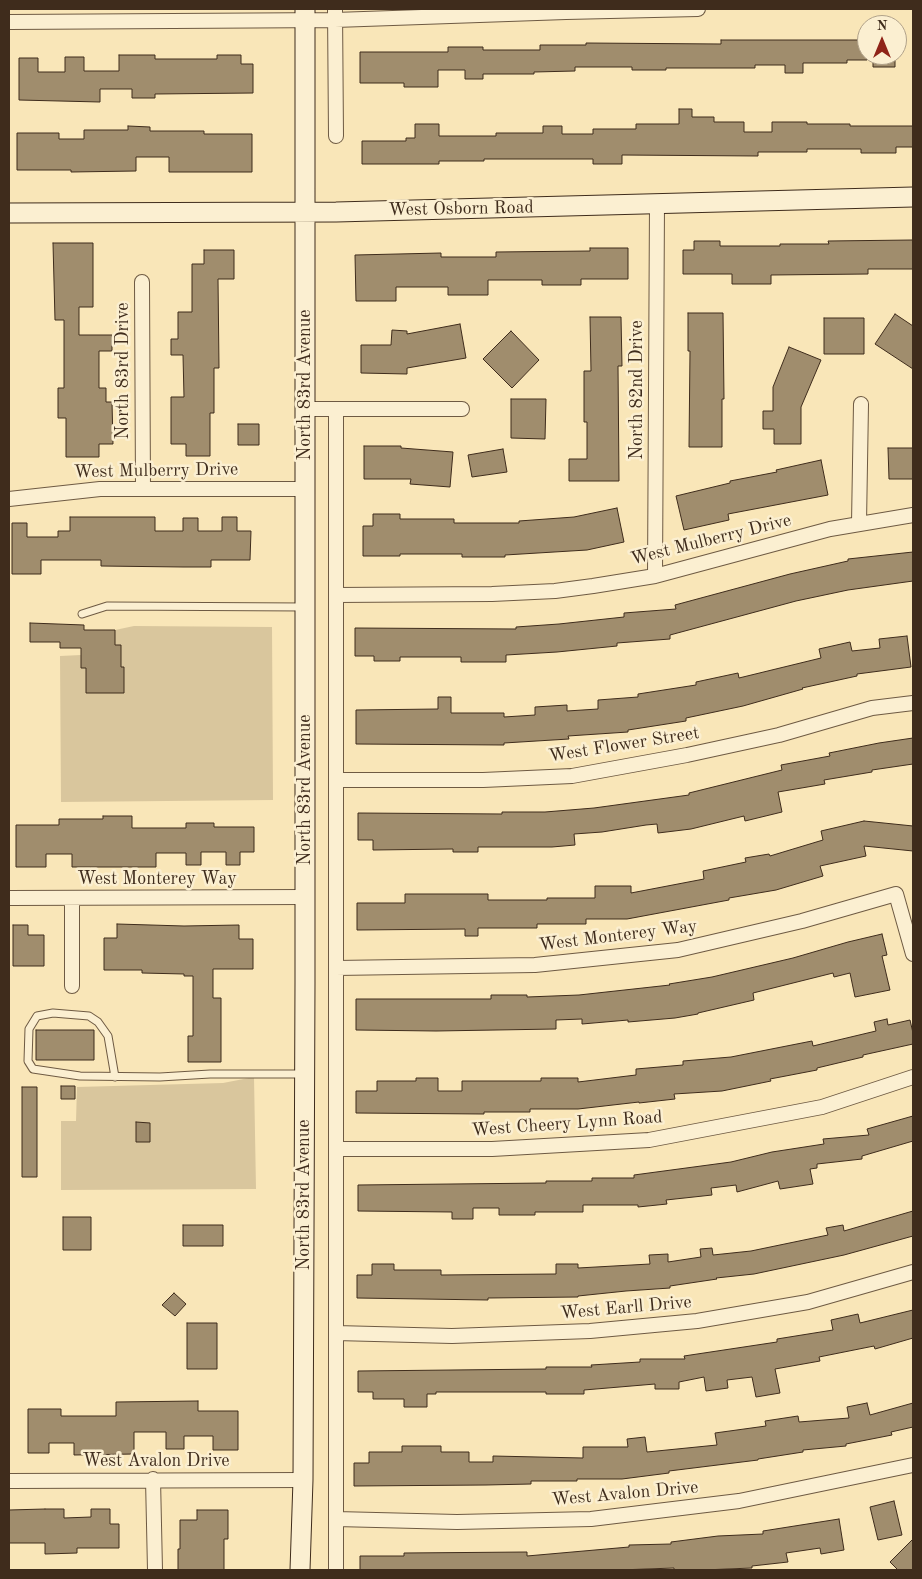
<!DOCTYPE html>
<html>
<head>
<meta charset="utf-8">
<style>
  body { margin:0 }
  #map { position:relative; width:922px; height:1579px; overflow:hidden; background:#f9e6b8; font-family:"Old Standard TT",serif }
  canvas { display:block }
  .frame { position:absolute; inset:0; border:10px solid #3f2c1c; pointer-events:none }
  .north { position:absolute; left:857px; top:15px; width:50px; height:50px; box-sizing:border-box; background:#fbefd1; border:1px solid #b0a189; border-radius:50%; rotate:0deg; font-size:14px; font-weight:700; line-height:20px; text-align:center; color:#3f2c1c }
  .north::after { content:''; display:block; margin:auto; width:18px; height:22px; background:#8f2418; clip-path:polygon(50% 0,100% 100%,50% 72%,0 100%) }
</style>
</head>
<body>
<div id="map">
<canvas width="922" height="1579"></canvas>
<div class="frame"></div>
<div class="north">N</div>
</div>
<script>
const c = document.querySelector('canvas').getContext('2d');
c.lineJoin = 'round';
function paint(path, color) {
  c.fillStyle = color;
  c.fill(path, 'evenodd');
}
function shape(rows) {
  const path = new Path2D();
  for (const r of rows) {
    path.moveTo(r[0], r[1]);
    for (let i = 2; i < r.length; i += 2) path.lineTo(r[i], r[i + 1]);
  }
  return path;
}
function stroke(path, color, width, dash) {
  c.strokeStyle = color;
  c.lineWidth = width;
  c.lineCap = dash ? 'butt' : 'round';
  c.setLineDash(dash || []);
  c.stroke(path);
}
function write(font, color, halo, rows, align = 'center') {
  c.font = font + ' "Old Standard TT",serif';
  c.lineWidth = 5;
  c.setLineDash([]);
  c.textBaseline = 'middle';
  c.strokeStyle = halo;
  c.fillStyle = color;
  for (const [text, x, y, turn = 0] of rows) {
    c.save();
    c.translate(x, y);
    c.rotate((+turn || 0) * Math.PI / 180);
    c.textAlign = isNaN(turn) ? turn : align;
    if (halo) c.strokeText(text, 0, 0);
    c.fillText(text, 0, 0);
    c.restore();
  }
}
const green = shape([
  [134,626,272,627,273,800,61,802,60,656,81,655,81,668,86,668,124,693,124,667,121,667,121,645,115,645,115,630],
  [254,1077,256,1189,61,1190,61,1121,76,1121,77,1087,223,1083]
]);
const building = shape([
  [721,40,867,40,867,60,847,60,847,63,803,63,803,73,785,73,785,65,755,65,755,68,666,68,666,70,632,70,632,67,575,67,575,71,534,72,534,74,483,74,483,79,465,79,465,70,438,70,438,87,404,87,404,83,360,83,360,52,448,52,448,47,483,47,483,50,540,50,540,45,586,45,586,43,721,44,721,40],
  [119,55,155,55,155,59,217,59,217,55,241,55,241,64,253,64,253,93,155,94,155,98,132,98,132,89,100,89,100,102,19,100,19,58,38,58,38,72,65,72,65,57,84,57,84,71,119,71,119,55],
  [873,55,895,55,895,67,873,67,873,55],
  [679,109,692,109,692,117,714,117,714,122,744,122,744,132,772,132,772,122,807,122,807,124,850,124,850,126,913,126,913,147,896,147,896,153,861,153,861,149,807,149,807,152,758,152,758,156,622,155,622,164,593,164,593,159,484,159,484,161,439,161,439,164,362,164,362,141,406,141,406,138,415,138,415,124,439,124,439,136,496,136,496,133,543,133,543,126,562,126,562,134,593,134,593,129,636,129,636,124,679,124,679,109],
  [128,126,150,127,150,131,204,131,204,134,252,134,252,172,169,172,169,157,136,157,136,171,71,172,71,170,17,170,17,133,59,133,59,139,84,139,84,130,128,130,128,126],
  [913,240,913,269,868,269,868,274,771,275,771,284,732,284,732,274,683,274,683,250,694,250,694,241,720,241,720,246,780,246,780,244,829,244,828,241,913,240],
  [53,243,93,243,93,307,79,307,79,335,112,335,112,351,99,351,99,388,106,388,106,402,112,402,113,444,99,444,99,457,66,457,66,418,58,418,58,388,64,388,64,320,55,320,53,243],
  [590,248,628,248,628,279,581,279,581,285,542,285,542,280,488,280,488,295,448,295,448,287,396,287,396,301,356,301,355,255,441,253,441,257,496,257,496,252,590,251,590,248],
  [204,250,234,250,234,279,218,279,219,368,214,368,214,413,210,413,210,456,186,456,186,444,171,444,171,397,184,397,183,355,171,355,171,339,178,339,178,312,192,312,192,264,204,264,204,250],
  [688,313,723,313,724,399,722,399,722,447,689,447,690,351,688,351,688,313],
  [895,314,913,326,913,369,875,344,895,314],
  [590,317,621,317,622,366,618,366,619,481,569,481,569,459,587,459,587,422,584,422,584,371,591,371,590,317],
  [824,318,864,318,864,354,824,354,824,318],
  [460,324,466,358,407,368,407,374,361,373,361,345,391,345,392,330,407,331,407,334,460,324],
  [511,331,539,360,512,388,483,359,511,331],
  [789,347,821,360,801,407,801,444,774,444,774,429,763,429,763,411,773,411,773,387,789,347],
  [511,399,546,399,545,439,511,438,511,399],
  [238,424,259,424,259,445,238,445,238,424],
  [364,446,401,446,401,448,453,452,450,487,410,484,411,479,364,479,364,446],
  [888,448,913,448,913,479,889,479,888,448],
  [503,449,507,472,472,477,468,455,503,449],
  [821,460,828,495,728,514,729,520,684,530,676,496,730,483,730,481,777,472,776,470,821,460],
  [617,508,624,542,587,550,505,555,505,557,462,557,462,554,400,554,400,556,363,556,363,526,373,526,373,514,400,514,400,519,454,519,454,523,519,523,519,521,574,517,617,508],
  [70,517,155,517,155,531,183,531,183,518,198,518,198,531,222,531,222,517,237,517,237,531,251,531,250,560,211,560,211,567,183,567,101,566,101,560,41,560,41,574,12,574,12,523,27,523,27,537,58,537,58,531,70,531,70,517],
  [913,552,913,581,848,590,796,601,670,635,670,639,617,643,617,646,557,652,506,655,506,662,461,662,461,657,400,657,400,661,374,661,374,656,355,656,355,628,516,629,516,627,559,624,624,617,624,613,676,609,675,605,790,574,848,561,848,559,913,552],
  [30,623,84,625,84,630,115,630,115,645,121,645,121,667,124,667,124,693,86,693,86,668,81,668,81,648,60,648,60,642,30,642,30,623],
  [907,636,911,667,857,674,857,676,802,688,803,689,743,706,686,718,686,721,628,730,628,732,568,736,569,739,504,743,504,745,356,744,356,710,438,709,438,697,451,697,451,713,504,713,504,717,535,715,535,707,567,705,567,711,598,709,598,700,638,697,638,694,696,685,696,682,738,673,739,678,821,658,819,649,850,642,852,651,880,648,879,639,907,636],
  [913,738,913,764,872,770,872,772,824,780,825,784,778,792,782,812,745,821,744,816,691,829,658,833,657,824,646,825,602,832,574,834,575,845,552,847,478,847,478,852,453,852,453,849,373,850,373,840,358,840,358,813,502,814,502,812,545,812,594,808,689,795,689,793,782,770,781,765,830,756,829,753,879,743,913,738],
  [103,816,132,816,132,828,186,828,186,823,214,823,214,827,254,827,254,852,240,852,240,865,226,865,226,852,201,852,201,865,186,865,186,853,156,853,156,867,72,867,72,854,46,854,46,867,16,867,16,825,59,825,59,819,103,819,103,816],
  [864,821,913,826,913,851,864,846,866,856,820,866,823,876,776,890,729,898,729,900,627,919,586,919,586,924,537,924,537,928,478,928,478,936,465,936,465,929,357,930,357,903,405,903,405,894,488,894,488,900,547,900,547,898,595,898,595,886,631,886,631,893,704,879,703,871,746,862,745,858,769,854,770,856,823,840,821,831,864,821],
  [117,924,184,926,239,925,239,939,253,939,253,969,213,969,213,998,221,998,221,1062,188,1062,188,1036,193,1036,193,976,184,976,184,974,142,973,142,970,104,970,104,938,117,938,117,924],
  [13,925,28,925,28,935,44,935,44,966,13,966,13,925],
  [882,934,887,955,882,956,890,990,855,997,850,973,834,977,833,973,753,993,754,1000,698,1013,698,1014,675,1018,628,1022,628,1020,582,1024,582,1019,556,1020,556,1029,436,1031,356,1030,356,999,491,999,491,995,527,995,527,997,579,995,670,985,669,984,712,977,793,958,848,942,882,934],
  [887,1019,888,1025,910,1020,913,1033,913,1044,863,1055,863,1057,817,1068,817,1070,770,1079,771,1081,722,1091,674,1094,675,1099,639,1103,639,1102,578,1109,530,1109,530,1112,484,1112,484,1114,356,1113,356,1091,377,1091,377,1081,416,1081,416,1078,438,1078,438,1091,462,1091,462,1081,541,1081,541,1078,578,1078,578,1082,636,1075,636,1069,683,1065,683,1061,731,1057,812,1041,813,1046,876,1031,874,1022,887,1019],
  [36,1030,94,1030,94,1060,36,1060,36,1030],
  [61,1086,75,1086,75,1099,61,1099,61,1086],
  [22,1087,37,1087,37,1177,22,1177,22,1087],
  [913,1116,913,1141,862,1156,862,1159,817,1164,817,1168,810,1169,813,1184,780,1189,778,1181,737,1192,736,1185,711,1188,712,1195,666,1200,667,1204,638,1207,638,1205,583,1205,583,1212,535,1212,535,1215,499,1215,499,1208,473,1208,473,1219,452,1219,452,1212,358,1211,358,1185,546,1183,546,1181,592,1181,592,1178,634,1178,634,1175,731,1162,772,1152,824,1144,823,1139,869,1135,867,1129,913,1116],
  [136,1122,150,1123,150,1142,136,1142,136,1122],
  [913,1211,913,1236,844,1255,754,1274,716,1278,717,1279,670,1286,670,1288,626,1291,578,1296,578,1297,488,1298,488,1300,357,1298,357,1275,372,1275,372,1264,394,1264,394,1270,441,1270,441,1275,556,1274,556,1264,578,1264,578,1268,650,1264,649,1255,668,1254,668,1262,701,1257,700,1249,712,1248,713,1255,751,1251,828,1235,826,1228,843,1225,844,1231,913,1211],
  [63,1217,91,1217,91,1250,63,1250,63,1217],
  [183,1225,223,1225,223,1246,183,1246,183,1225],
  [174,1293,186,1304,175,1316,162,1305,174,1293],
  [913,1310,913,1338,875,1349,874,1346,819,1357,820,1361,775,1369,780,1393,756,1397,752,1377,727,1380,728,1388,706,1391,704,1377,679,1382,679,1389,655,1389,655,1384,584,1390,584,1394,546,1394,546,1392,436,1392,436,1394,427,1394,427,1407,404,1407,404,1399,373,1399,373,1392,358,1392,358,1371,546,1369,546,1367,592,1367,591,1365,640,1362,640,1359,685,1359,684,1356,777,1342,777,1339,833,1330,831,1320,858,1314,860,1323,913,1310],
  [187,1323,217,1323,217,1369,187,1369,187,1323],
  [198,1401,198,1411,238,1411,238,1450,213,1450,213,1436,184,1436,184,1449,166,1449,166,1432,134,1432,134,1454,74,1455,74,1443,49,1443,49,1453,28,1453,28,1409,61,1409,61,1416,116,1416,116,1402,198,1401],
  [867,1403,870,1415,913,1403,913,1427,891,1432,892,1435,846,1444,846,1446,803,1450,803,1452,758,1459,758,1460,669,1471,669,1473,622,1479,577,1479,577,1481,531,1481,531,1484,486,1485,354,1486,354,1463,369,1463,369,1452,402,1452,402,1446,441,1446,441,1452,469,1452,469,1462,493,1462,493,1456,583,1458,583,1447,628,1447,627,1439,645,1437,647,1452,717,1445,715,1433,766,1426,765,1421,798,1416,799,1422,849,1418,847,1407,867,1403],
  [894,1501,902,1535,878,1540,870,1507,894,1501],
  [45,1509,64,1509,64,1518,91,1517,91,1509,110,1509,110,1524,119,1524,119,1548,77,1548,77,1553,45,1554,45,1543,9,1543,9,1510,45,1509],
  [197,1510,228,1510,228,1539,224,1539,224,1570,178,1570,178,1549,180,1549,180,1520,197,1520,197,1510],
  [839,1519,844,1550,821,1554,820,1548,786,1553,788,1562,752,1566,752,1568,703,1570,674,1570,674,1568,619,1570,360,1570,360,1556,404,1556,404,1553,527,1552,527,1556,629,1547,629,1545,671,1544,671,1542,718,1536,763,1534,763,1531,839,1519],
  [913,1539,913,1570,898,1570,890,1562,913,1539]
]);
const lane = shape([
  [82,614,107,606,305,607],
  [115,1077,108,1036,98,1022,89,1016,53,1013,37,1016,29,1029,28,1061,33,1069,80,1076,160,1077,210,1074,304,1074]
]);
const street = shape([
  [335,9,336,136],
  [9,22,335,20,566,12,698,9],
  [142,282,143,489],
  [305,409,462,409],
  [336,409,336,1570],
  [9,499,100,489,305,489],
  [859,523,861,404],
  [655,576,657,204],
  [336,595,492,594,555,591,593,586,655,576,830,529,913,515],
  [336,780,483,780,572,776,687,755,779,735,872,708,913,703],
  [9,898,305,897],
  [72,898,72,986],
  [336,968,535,965,678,950,802,921,896,894,913,954],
  [336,1149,492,1149,649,1140,822,1107,913,1077],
  [336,1333,452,1336,590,1331,697,1321,808,1302,913,1272],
  [153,1479,155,1570],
  [9,1481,303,1480],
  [336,1519,457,1522,591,1519,739,1501,913,1465]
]);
const secondary = shape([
  [9,213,336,212,913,197],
  [300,1570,303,1480,305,982,305,9]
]);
const streetNames = [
  ["West Osborn Road",461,209,-1],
  ["North 83rd Drive",123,371,-90],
  ["North 83rd Avenue",305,385,-90],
  ["North 82nd Drive",637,390,-90],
  ["West Mulberry Drive",156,471,-1],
  ["West Mulberry Drive",711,540,-14],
  ["West Flower Street",624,745,-9],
  ["North 83rd Avenue",305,790,-90],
  ["West Monterey Way",157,879],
  ["West Monterey Way",618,936,-7],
  ["West Cheery Lynn Road",567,1124,-4],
  ["North 83rd Avenue",304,1195,-90],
  ["West Earll Drive",626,1308,-5],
  ["West Avalon Drive",156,1461],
  ["West Avalon Drive",625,1494,-5]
];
paint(green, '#d9c69d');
paint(building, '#a08d6d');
stroke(building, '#3f2c1c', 1);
stroke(lane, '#6e5a43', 9);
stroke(street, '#6e5a43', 16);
stroke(secondary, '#3f2c1c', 21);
stroke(lane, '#fbefd1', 7);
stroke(street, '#fbefd1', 14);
stroke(secondary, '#fbefd1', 19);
write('18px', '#3f2c1c', '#fbefd1', streetNames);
</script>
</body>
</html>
